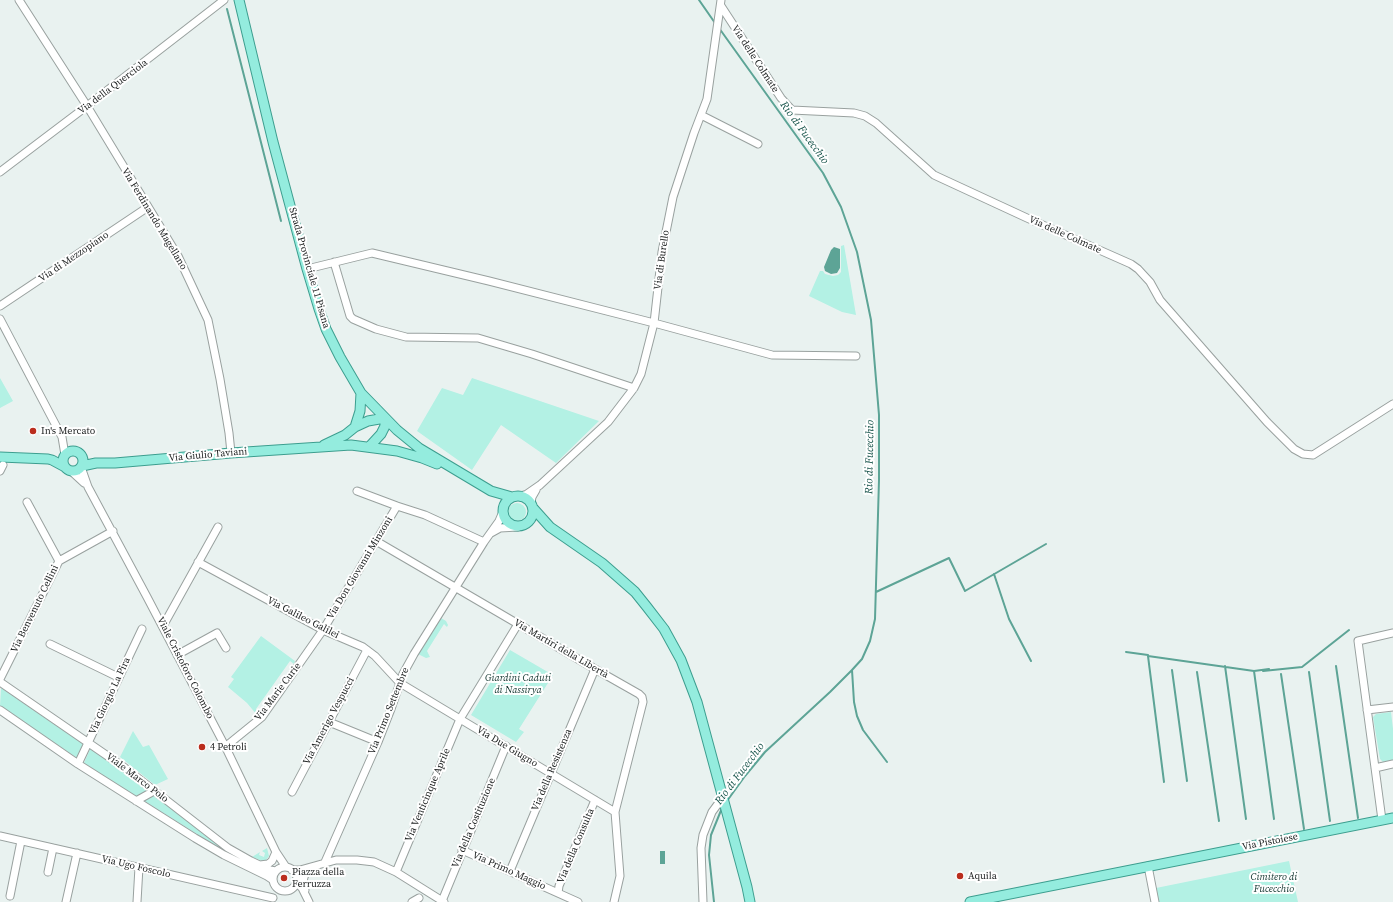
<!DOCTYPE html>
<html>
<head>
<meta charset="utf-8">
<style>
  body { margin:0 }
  canvas { display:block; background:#e9f2f0 }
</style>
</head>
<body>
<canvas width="1393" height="902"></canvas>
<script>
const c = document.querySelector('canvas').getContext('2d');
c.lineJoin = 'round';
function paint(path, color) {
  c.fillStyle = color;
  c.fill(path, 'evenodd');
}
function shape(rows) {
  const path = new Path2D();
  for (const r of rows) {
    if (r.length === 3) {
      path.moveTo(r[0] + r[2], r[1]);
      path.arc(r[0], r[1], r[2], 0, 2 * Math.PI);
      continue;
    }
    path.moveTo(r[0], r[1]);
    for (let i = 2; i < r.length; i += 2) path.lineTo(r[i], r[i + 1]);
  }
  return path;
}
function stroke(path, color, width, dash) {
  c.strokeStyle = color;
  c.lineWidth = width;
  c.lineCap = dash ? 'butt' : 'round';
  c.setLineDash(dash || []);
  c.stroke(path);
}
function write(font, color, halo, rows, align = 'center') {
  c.font = font + ' "Source Serif 4",serif';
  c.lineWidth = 4;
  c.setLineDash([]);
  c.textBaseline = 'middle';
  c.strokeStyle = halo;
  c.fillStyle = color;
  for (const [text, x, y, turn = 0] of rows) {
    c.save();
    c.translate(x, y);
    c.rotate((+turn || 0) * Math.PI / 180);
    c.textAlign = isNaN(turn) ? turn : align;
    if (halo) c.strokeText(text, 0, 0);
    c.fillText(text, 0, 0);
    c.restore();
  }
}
const green = shape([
  [844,245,856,315,842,312,809,296,820,271,823,271,825,274,833,276,838,275,841,272,841,246],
  [0,378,13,401,0,408],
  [472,378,599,421,556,463,501,425,472,470,417,431,442,388,463,395],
  [517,512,9],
  [441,618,446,621,448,625,447,627,444,624,427,651,430,657,426,658,418,654],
  [261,636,295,661,294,664,290,661,256,709,259,713,257,715,247,703,228,687,234,679,231,677],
  [510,650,553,675,519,729,524,732,516,742,471,715],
  [1,688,83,744,77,758,0,706],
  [1391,712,1393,729,1393,760,1383,762,1380,759,1373,717,1376,714],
  [133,731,143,747,149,745,168,779,155,785,120,757],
  [91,747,149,790,137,797,84,763],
  [156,794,225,848,224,851,144,801],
  [267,848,269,856,266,860,262,861,252,857,260,852,259,855,264,857,265,853,262,851],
  [1289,861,1298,902,1159,902,1156,888]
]);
const water = shape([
  [834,247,840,249,840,268,837,273,831,274,825,271,824,267,831,250],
  [660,851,665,851,665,864,660,864]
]);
const stream = shape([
  [699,0,715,23],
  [227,9,281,221],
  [719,28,823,173,841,207,857,252,871,320,879,415,879,480,875,619,870,641,862,659,852,670,830,692,765,752,745,776,727,801],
  [994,574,1009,619,1031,661],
  [876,592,949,558,965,591,1046,544],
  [1126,652,1148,655],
  [1225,666,1246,819],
  [1336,666,1358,818],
  [852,670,854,702,857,716,863,730,887,762],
  [1172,670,1187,781],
  [1254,671,1274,819],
  [1263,671,1302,667,1349,630],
  [1197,672,1219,821],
  [1309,672,1330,821],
  [1281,674,1304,829],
  [1164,782,1148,656,1254,671,1269,669],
  [714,902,709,855,711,835,722,808]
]);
const minor = shape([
  [19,0,87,106,178,256,208,320,220,379,229,433,231,453],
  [721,6,781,98,792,110,854,113,865,116,876,123,934,175,1027,218,1131,264,1138,269,1150,282,1160,300,1267,422,1294,449,1303,454,1313,455,1393,404],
  [701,115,758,144],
  [0,172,87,106,224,0],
  [334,262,350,316,353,319,376,329,406,337,478,338,532,354,634,388],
  [307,269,372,253,489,281,654,323,772,355,856,356],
  [0,306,148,207],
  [0,319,62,437,65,455],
  [81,467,88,487,147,597,226,748,276,852,286,867],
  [0,471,3,465],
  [71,471,84,483],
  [357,491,397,506,425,515,484,542],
  [521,496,527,494,540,485,608,422,634,388,641,374,654,323,662,252,673,197,694,133,707,99,721,0],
  [27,502,59,561],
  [531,503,532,497,536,490],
  [491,533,500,528,518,527],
  [376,541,595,669,639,694,642,697,643,702,615,812,620,876,614,902],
  [198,562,323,630,363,647,375,656,400,683,615,812],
  [163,626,218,527],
  [50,644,118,677],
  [177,655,217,633,226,648],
  [0,679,59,561,113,531],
  [0,682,125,768,228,848,251,861,270,870,276,871],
  [0,710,78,764,195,838,224,855,267,876,273,880],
  [1367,710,1393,707],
  [329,722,378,742],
  [225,747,262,717,323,630,397,506],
  [78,764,142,629],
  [1375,768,1393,764],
  [292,792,367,650],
  [136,801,154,791],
  [1382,820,1358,641,1393,633],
  [0,836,273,898],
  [462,850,578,902],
  [325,862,378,742,391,709,403,674,414,654,484,542,499,521,502,514],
  [260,865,268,864,272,861,276,852],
  [1148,866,1155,902],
  [285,879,12],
  [292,870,300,870,336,860,357,860,374,862,396,872,444,902],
  [510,871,595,669],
  [48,872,53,848],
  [396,872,460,719,518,624],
  [296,882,302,888,309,902],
  [305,890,303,882,304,877,307,871],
  [558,893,559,886,595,800],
  [10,896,21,841],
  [442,901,506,746],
  [66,902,77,853],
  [137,902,139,867],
  [412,902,419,898],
  [703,902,701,848,703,835,712,812,723,797]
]);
const major = shape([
  [239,0,273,142,307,269,319,309,326,329,340,357,361,393,397,430,419,448,491,491,512,497],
  [355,427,368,421,385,418],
  [324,445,345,435,355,427,360,411,361,393],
  [369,447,381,434,385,426,385,418],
  [73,461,10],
  [0,457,48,459,52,460,65,467],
  [82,466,96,463,115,463,231,453,351,445,397,451,422,458,437,464],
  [518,511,15],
  [533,508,550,527,602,563,635,592,647,607,664,629,681,660,697,702,747,887,750,902],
  [970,902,1393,818]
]);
const markers = [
  [33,431,4,"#ba2d1d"],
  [202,747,4,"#ba2d1d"],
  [960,876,4,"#ba2d1d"],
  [284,878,4,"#ba2d1d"]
];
const streetNames = [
  ["Via delle Colmate",755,59,57],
  ["Via della Querciola",113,87,-37],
  ["Via Ferdinando Magellano",154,219,59],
  ["Via delle Colmate",1065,235,24],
  ["Via di Mezzopiano",74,257,-34],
  ["Via di Burello",662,260,-82],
  ["Strada Provinciale 11 Pisana",309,268,74],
  ["Via Giulio Taviani",208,455,-5],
  ["Via Don Giovanni Minzoni",360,568,-59],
  ["Via Benvenuto Cellini",35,609,-64],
  ["Via Galileo Galilei",303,618,27],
  ["Via Martiri della Libertà",561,649,30],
  ["Viale Cristoforo Colombo",185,668,63],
  ["Via Marie Curie",278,692,-53],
  ["Via Giorgio La Pira",110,696,-65],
  ["Via Primo Settembre",389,711,-68],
  ["Via Amerigo Vespucci",329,721,-62],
  ["Via Due Giugno",507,747,31],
  ["Via della Resistenza",552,770,-67],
  ["Viale Marco Polo",137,778,37],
  ["Via Venticinque Aprile",428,795,-67],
  ["Via della Costituzione",474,823,-67],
  ["Via Pistoiese",1270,842,-11],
  ["Via della Consulta",576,846,-67],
  ["Via Ugo Foscolo",136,867,13],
  ["Via Primo Maggio",509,871,24]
];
const poiNames = [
  ["In's Mercato",41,431],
  ["4 Petroli",210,747],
  ["Piazza della",292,872],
  ["Ferruzza",292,884],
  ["Aquila",968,876]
];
const parkNames = [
  ["Giardini Caduti",518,678],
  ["di Nassirya",518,690],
  ["Cimitero di",1274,877],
  ["Fucecchio",1274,889]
];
const waterNames = [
  ["Rio di Fucecchio",804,133,54],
  ["Rio di Fucecchio",870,457,-89],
  ["Rio di Fucecchio",740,774,-53]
];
paint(green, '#b3f1e4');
paint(water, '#5da496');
stroke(stream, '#5da496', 2);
stroke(minor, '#99a19f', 9);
stroke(major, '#3d9e8f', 11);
stroke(minor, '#fff', 7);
stroke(major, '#94ecde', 9);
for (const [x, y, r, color] of markers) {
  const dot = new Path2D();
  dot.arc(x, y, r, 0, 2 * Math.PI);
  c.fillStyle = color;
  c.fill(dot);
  stroke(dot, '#fff', 1.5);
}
write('10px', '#222525', '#fff', streetNames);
write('10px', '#222525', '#fff', poiNames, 'left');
write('italic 10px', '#11342e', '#fff', parkNames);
write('italic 11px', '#0f4e44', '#fff', waterNames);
</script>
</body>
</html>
